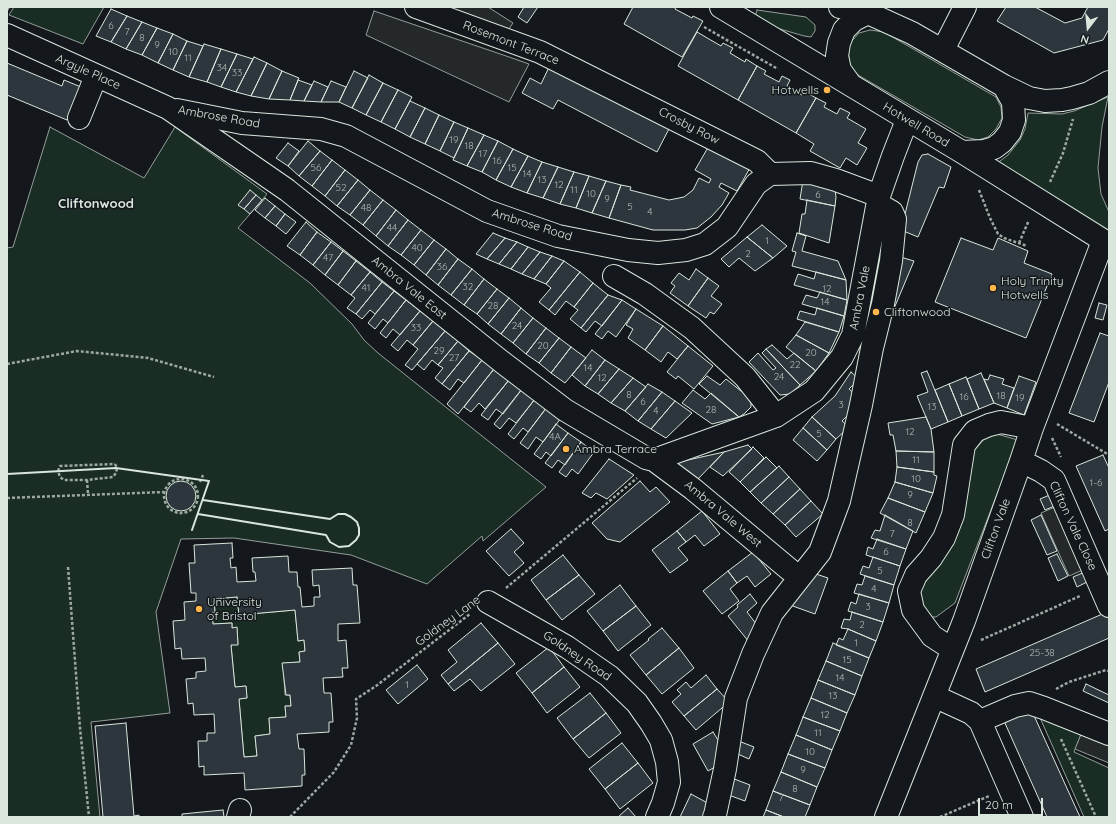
<!DOCTYPE html>
<html>
<head>
<meta charset="utf-8">
<style>
  body { margin:0 }
  #map { position:relative; width:1116px; height:824px; overflow:hidden; background:#14181c; font-family:Quicksand,sans-serif }
  canvas { display:block }
  .frame { position:absolute; inset:0; border:8px solid #d8e6dc; pointer-events:none }
  .north { position:absolute; left:1068px; top:8px; width:40px; height:40px; -webkit-text-stroke:3px #14181c; paint-order:stroke; rotate:196deg; font-size:11px; font-weight:700; line-height:16px; text-align:center; color:#d8e6dc }
  .north::after { content:''; display:block; margin:auto; width:14px; height:18px; background:#d8e6dc; clip-path:polygon(50% 0,100% 100%,50% 72%,0 100%) }
  .scale { position:absolute; left:978px; top:798px; width:65px; height:18px; box-sizing:border-box; border:2px solid #d8e6dc; border-top:0; padding-left:5px; font-size:12px; line-height:14px; white-space:nowrap; color:#d8e6dc; -webkit-text-stroke:3px #14181c; paint-order:stroke }
</style>
</head>
<body>
<div id="map">
<canvas width="1116" height="824"></canvas>
<div class="frame"></div>
<div class="north">N</div>
<div class="scale">20 m</div>
</div>
<script>
const c = document.querySelector('canvas').getContext('2d');
c.lineJoin = 'round';
function paint(path, color) {
  c.fillStyle = color;
  c.fill(path, 'evenodd');
}
function shape(rows) {
  const path = new Path2D();
  for (const r of rows) {
    if (r.length === 3) {
      path.moveTo(r[0] + r[2], r[1]);
      path.arc(r[0], r[1], r[2], 0, 2 * Math.PI);
      continue;
    }
    path.moveTo(r[0], r[1]);
    for (let i = 2; i < r.length; i += 2) path.lineTo(r[i], r[i + 1]);
  }
  return path;
}
function stroke(path, color, width, dash) {
  c.strokeStyle = color;
  c.lineWidth = width;
  c.lineCap = dash ? 'butt' : 'round';
  c.setLineDash(dash || []);
  c.stroke(path);
}
function write(font, color, halo, rows, align = 'center') {
  c.font = font + ' Quicksand,sans-serif';
  c.lineWidth = 3;
  c.setLineDash([]);
  c.textBaseline = 'middle';
  c.strokeStyle = halo;
  c.fillStyle = color;
  for (const [text, x, y, turn = 0] of rows) {
    c.save();
    c.translate(x, y);
    c.rotate((+turn || 0) * Math.PI / 180);
    c.textAlign = isNaN(turn) ? turn : align;
    if (halo) c.strokeText(text, 0, 0);
    c.fillText(text, 0, 0);
    c.restore();
  }
}
const green = shape([
  [14,7,104,7,83,44,9,15,14,7],
  [757,10,806,17,815,25,815,31,811,37,804,36,763,24,754,20,757,10],
  [870,30,884,32,996,97,1001,107,1002,118,996,129,988,137,978,140,965,137,858,75,850,66,849,59,848,48,851,42,859,33,870,30],
  [1108,97,1102,127,1098,168,1101,194,1109,212,1109,235,996,164,1008,155,1020,140,1025,129,1028,113,1062,114,1074,111,1108,97],
  [50,127,144,178,175,127,267,194,238,228,310,283,352,324,364,340,378,353,546,487,483,541,482,536,427,584,351,555,234,538,181,539,156,612,170,713,91,722,100,817,7,817,7,248,13,247,50,127],
  [997,434,1018,440,958,595,955,603,936,617,930,617,916,603,921,581,949,550,960,527,973,451,986,437,997,434],
  [237,597,239,615,295,610,298,641,304,640,305,651,299,652,300,662,283,663,285,695,290,695,291,706,285,706,286,717,269,718,270,734,255,736,257,756,244,757,239,699,247,698,246,686,235,687,231,645,238,644,237,628,232,628,232,623,213,624,212,613,215,612,214,599,237,597],
  [1037,711,1082,732,1074,752,1109,768,1109,817,1084,817,1037,711]
]);
const parking = shape([
  [439,7,488,7,513,23,506,33,439,7],
  [374,11,512,58,529,64,509,102,366,35,374,11],
  [1064,503,1092,566,1069,576,1041,513,1064,503],
  [1082,732,1109,743,1109,763,1075,749,1082,732]
]);
const building = shape([
  [524,7,538,7,527,23,518,17,524,7],
  [633,7,676,7,675,9,692,18,693,16,703,21,682,57,624,24,633,7],
  [1006,7,1035,7,1065,23,1082,18,1088,7,1109,7,1109,29,1103,40,1054,53,997,21,1006,7],
  [111,9,127,16,111,42,96,36,111,9],
  [127,16,142,22,126,49,111,42,127,16],
  [142,22,157,28,142,55,126,49,142,22],
  [157,28,173,34,158,63,142,55,157,28],
  [697,32,721,46,723,43,733,48,730,53,745,62,746,59,757,66,738,100,678,66,697,32],
  [173,34,187,41,173,70,158,63,173,34],
  [187,41,203,46,189,77,173,70,187,41],
  [204,44,221,49,207,82,189,77,204,44],
  [221,49,237,54,221,87,207,82,221,49],
  [237,54,253,59,236,92,221,87,237,54],
  [254,57,267,63,251,96,236,92,254,57],
  [7,63,62,86,64,80,81,87,67,120,7,95,7,63],
  [267,63,282,71,269,99,251,96,267,63],
  [551,63,671,125,657,152,558,100,553,109,522,93,530,78,541,84,551,63],
  [757,66,766,71,764,74,779,82,782,76,790,80,787,86,802,95,804,91,816,98,796,133,738,100,757,66],
  [282,71,299,78,290,100,269,99,282,71],
  [354,71,368,78,352,108,339,102,354,71],
  [369,75,383,83,366,115,352,108,369,75],
  [298,80,312,85,304,101,290,100,298,80],
  [314,81,328,87,321,102,304,101,314,81],
  [331,81,346,87,339,102,321,102,331,81],
  [383,83,398,90,381,122,366,115,383,83],
  [398,90,412,97,395,129,381,122,398,90],
  [816,98,826,103,824,107,837,114,840,108,850,113,847,118,866,129,858,143,867,148,857,165,846,158,840,168,810,151,814,144,796,133,816,98],
  [410,101,425,108,410,137,395,129,410,101],
  [425,108,439,115,425,144,410,137,425,108],
  [439,115,454,122,440,151,425,144,439,115],
  [454,122,468,128,454,158,440,151,454,122],
  [468,128,484,135,467,166,453,160,468,128],
  [484,135,498,141,482,172,467,166,484,135],
  [308,141,320,151,299,176,288,166,308,141],
  [498,141,513,149,496,180,482,172,498,141],
  [288,143,299,151,288,166,276,158,288,143],
  [710,144,751,166,737,191,721,183,719,187,729,193,722,205,711,217,697,228,685,230,653,230,609,218,621,185,631,187,630,190,669,200,684,197,693,190,699,178,709,183,711,179,695,170,710,144],
  [513,149,528,156,511,187,496,180,513,149],
  [320,151,332,160,312,186,299,176,320,151],
  [928,154,951,167,944,188,939,187,918,237,901,230,918,162,922,155,928,154],
  [528,156,542,162,527,193,511,187,528,156],
  [332,160,345,170,325,196,312,186,332,160],
  [542,162,558,167,543,198,527,193,542,162],
  [558,167,574,172,560,204,543,198,558,167],
  [345,170,358,180,337,206,325,196,345,170],
  [574,172,589,176,576,208,560,204,574,172],
  [589,176,606,181,592,213,576,208,589,176],
  [358,180,370,190,350,215,337,206,358,180],
  [803,180,835,190,836,197,835,206,800,199,803,180],
  [606,181,621,185,609,218,592,213,606,181],
  [250,190,256,195,244,209,238,205,250,190],
  [370,190,383,200,363,225,350,215,370,190],
  [256,195,262,200,250,214,244,209,256,195],
  [265,198,275,206,265,218,255,210,265,198],
  [383,200,396,210,376,236,363,225,383,200],
  [807,200,835,206,829,243,799,233,802,214,805,214,807,200],
  [275,206,285,214,276,226,265,218,275,206],
  [396,210,408,220,388,246,376,236,396,210],
  [285,214,296,222,286,234,276,226,285,214],
  [408,220,421,230,401,255,388,246,408,220],
  [306,222,317,232,300,255,287,246,306,222],
  [762,225,787,246,773,258,747,237,762,225],
  [421,230,434,240,414,265,401,255,421,230],
  [317,232,331,242,313,265,300,255,317,232],
  [493,233,505,238,487,259,476,254,493,233],
  [797,233,806,236,802,251,838,261,846,280,792,266,796,252,792,251,797,233],
  [747,237,773,258,755,271,739,258,729,267,721,259,747,237],
  [505,238,517,242,499,264,487,259,505,238],
  [961,238,993,250,998,238,1028,251,1024,263,1052,274,1026,338,935,302,961,238],
  [434,240,446,249,426,275,414,265,434,240],
  [331,242,343,251,325,275,313,265,331,242],
  [517,242,528,247,511,269,499,264,517,242],
  [528,247,540,252,522,274,511,269,528,247],
  [446,249,458,259,438,285,426,275,446,249],
  [343,251,356,261,338,285,325,275,343,251],
  [540,252,552,256,534,279,522,274,540,252],
  [552,256,564,261,546,284,534,279,552,256],
  [897,256,914,261,893,311,885,307,897,256],
  [458,259,472,269,451,295,438,285,458,259],
  [356,261,370,272,351,295,338,285,356,261],
  [564,261,580,272,549,310,539,302,551,288,546,284,564,261],
  [472,269,484,279,464,305,451,295,472,269],
  [696,269,708,278,688,306,670,293,675,286,671,283,679,273,689,280,696,269],
  [370,272,382,282,356,314,347,308,355,298,351,295,370,272],
  [580,272,593,283,574,307,566,301,555,315,549,310,580,272],
  [816,272,846,280,847,300,794,285,798,274,814,279,816,272],
  [708,278,719,286,711,296,722,304,714,314,710,312,706,318,688,306,708,278],
  [484,279,497,289,477,314,464,305,484,279],
  [382,282,394,291,375,314,370,310,362,319,356,314,382,282],
  [593,283,608,295,581,328,570,319,578,310,574,307,593,283],
  [497,289,509,298,488,324,477,314,497,289],
  [394,291,406,300,388,323,383,319,375,329,368,323,394,291],
  [820,292,847,300,844,316,802,304,806,295,817,298,820,292],
  [608,295,622,300,602,326,595,321,586,332,581,328,608,295],
  [509,298,521,308,501,334,488,324,509,298],
  [406,300,420,311,400,335,393,329,386,338,380,333,406,300],
  [622,300,636,309,616,337,608,331,602,339,595,334,622,300],
  [1099,303,1107,305,1103,320,1095,318,1099,303],
  [521,308,533,318,513,343,501,334,521,308],
  [817,308,844,316,839,332,797,319,800,311,815,315,817,308],
  [636,309,663,326,645,350,628,338,633,329,626,325,636,309],
  [420,311,433,321,413,345,407,340,398,351,391,345,420,311],
  [533,318,546,328,526,354,513,343,533,318],
  [433,321,445,331,412,370,405,365,418,349,413,345,433,321],
  [805,322,839,332,829,353,796,335,805,322],
  [663,326,688,346,677,359,668,352,661,362,645,350,663,326],
  [546,328,559,338,539,363,526,354,546,328],
  [445,331,458,341,438,365,432,360,424,370,417,364,445,331],
  [1100,333,1109,336,1109,382,1094,422,1069,413,1100,333],
  [796,335,829,353,816,371,786,347,796,335],
  [559,338,571,347,551,373,539,363,559,338],
  [458,341,469,351,442,384,435,378,443,368,438,365,458,341],
  [772,345,787,359,794,353,816,371,800,385,766,349,772,345],
  [688,346,713,366,694,389,678,376,676,379,667,372,688,346],
  [571,347,586,358,565,383,551,373,571,347],
  [766,349,800,385,790,394,780,395,749,362,758,353,773,370,776,368,762,353,766,349],
  [592,350,605,360,585,386,572,375,592,350],
  [469,351,482,360,464,383,458,379,450,390,442,384,469,351],
  [482,360,494,369,458,414,447,404,482,360],
  [605,360,619,369,598,394,585,386,605,360],
  [494,369,509,380,485,409,479,403,471,412,464,407,494,369],
  [619,369,633,378,611,403,598,394,619,369],
  [927,371,948,422,931,429,917,396,928,392,921,373,927,371],
  [851,372,859,379,849,389,857,396,859,404,842,421,849,427,836,439,812,417,835,396,851,372],
  [981,373,994,403,979,409,967,379,981,373],
  [990,375,1004,379,1002,384,1014,388,1007,408,994,403,984,379,988,380,990,375],
  [707,376,720,385,726,379,746,395,751,403,751,407,744,414,739,417,699,384,707,376],
  [1019,376,1036,382,1024,415,1007,408,1019,376],
  [966,377,979,409,962,416,949,384,966,377],
  [633,378,646,387,625,411,611,403,633,378],
  [509,380,522,389,503,414,496,409,488,420,481,415,509,380],
  [648,384,662,392,638,421,625,411,648,384],
  [949,384,962,416,948,422,935,390,949,384],
  [522,389,535,399,516,423,509,418,500,429,494,424,522,389],
  [693,390,705,399,711,393,739,417,712,424,682,403,693,390],
  [662,392,675,401,651,429,638,421,662,392],
  [535,399,547,407,528,432,523,428,514,439,508,434,535,399],
  [675,401,692,413,666,438,651,429,675,401],
  [547,407,561,418,543,442,536,437,528,449,520,443,547,407],
  [812,417,836,439,827,450,803,428,812,417],
  [926,417,931,429,934,452,896,451,893,435,890,435,888,423,926,417],
  [556,424,568,433,551,456,546,452,541,459,534,454,556,424],
  [803,428,827,450,817,461,793,440,803,428],
  [568,433,581,442,565,465,558,460,552,468,545,463,568,433],
  [581,442,594,452,578,474,572,469,566,477,559,472,581,442],
  [748,445,752,449,723,476,710,467,724,452,748,445],
  [753,447,764,458,740,482,729,472,753,447],
  [896,451,934,452,934,472,897,467,896,451],
  [724,452,696,481,672,464,688,460,724,452],
  [1103,455,1109,468,1109,529,1105,531,1076,466,1103,455],
  [766,457,777,468,750,492,740,482,766,457],
  [609,459,634,475,607,499,596,493,591,498,582,493,609,459],
  [779,466,789,477,761,503,750,492,779,466],
  [897,467,934,472,934,475,937,476,933,493,895,482,897,467],
  [789,477,800,489,773,514,761,503,789,477],
  [640,481,650,492,656,487,670,502,620,542,607,539,592,523,640,481],
  [181,496,15],
  [895,482,933,493,925,512,888,498,895,482],
  [800,489,811,501,785,525,773,514,800,489],
  [1052,494,1057,505,1045,510,1040,499,1052,494],
  [888,498,925,512,916,533,880,513,888,498],
  [811,501,823,514,796,537,785,525,811,501],
  [702,511,720,534,704,546,695,535,686,542,677,531,702,511],
  [885,515,913,531,906,549,871,538,875,530,880,531,885,515],
  [1041,515,1057,551,1047,555,1031,520,1041,515],
  [511,529,524,543,514,552,524,563,509,576,486,551,511,529],
  [677,531,686,542,678,548,688,560,670,573,652,550,677,531],
  [877,539,906,549,900,566,866,555,868,547,873,549,877,539],
  [232,543,233,558,230,558,231,568,236,567,237,582,256,581,255,572,253,572,252,558,288,556,289,572,297,572,298,587,300,587,302,607,314,606,314,597,320,597,319,585,313,586,312,570,352,568,353,585,357,585,360,623,338,624,338,641,346,640,348,668,342,668,343,677,323,678,324,693,331,693,333,722,329,722,329,732,297,734,299,749,304,749,305,775,302,775,302,786,245,790,244,773,204,775,204,766,199,767,198,741,207,741,207,733,215,733,214,714,194,715,193,703,188,704,186,679,196,678,196,672,206,671,205,658,182,659,181,648,175,649,173,621,185,620,184,602,196,601,196,593,191,593,189,563,195,563,194,545,232,543],
  [237,597,239,615,295,610,298,641,304,640,305,651,299,652,300,662,282,663,286,695,290,695,291,706,285,706,286,717,269,718,270,734,255,736,257,756,244,757,239,699,247,698,246,686,235,687,231,645,238,645,237,627,232,628,232,623,213,624,212,613,215,613,214,599,237,597],
  [753,552,771,574,755,587,747,576,737,583,728,571,753,552],
  [1057,554,1068,576,1058,581,1048,558,1057,554],
  [563,555,579,575,546,600,531,580,563,555],
  [873,557,900,566,894,585,860,574,863,566,869,568,873,557],
  [728,571,737,583,730,589,739,601,722,614,703,591,728,571],
  [810,572,828,578,815,614,790,605,797,588,804,590,810,572],
  [1085,572,1089,581,1077,587,1073,577,1085,572],
  [579,575,595,594,562,620,546,600,579,575],
  [865,576,894,585,889,603,854,593,857,584,862,585,865,576],
  [620,585,636,606,603,631,587,611,620,585],
  [750,594,757,603,747,612,757,625,749,642,728,616,738,607,737,605,750,594],
  [859,594,889,603,883,622,848,611,851,602,856,604,859,594],
  [636,606,651,625,618,651,603,631,636,606],
  [852,612,883,622,876,641,848,629,841,628,844,619,850,620,852,612],
  [1107,612,1109,616,1109,638,985,692,976,669,1107,612],
  [481,623,498,643,448,684,441,675,457,662,448,650,481,623],
  [662,628,679,648,646,675,630,655,649,640,648,639,662,628],
  [848,629,876,641,869,658,836,645,839,638,843,640,848,629],
  [498,643,515,664,481,691,470,679,454,691,448,684,498,643],
  [833,643,869,658,862,676,826,661,833,643],
  [549,647,564,667,532,693,516,673,549,647],
  [679,648,694,668,662,694,646,675,679,648],
  [826,661,862,676,855,695,818,680,826,661],
  [417,665,428,679,398,704,386,690,417,665],
  [564,667,580,687,547,713,532,693,564,667],
  [706,675,717,689,684,716,672,702,681,694,677,690,686,682,691,688,706,675],
  [818,680,855,695,847,713,811,698,818,680],
  [1086,684,1109,695,1109,703,1083,691,1086,684],
  [717,689,729,702,696,730,684,716,717,689],
  [590,693,606,713,573,739,557,718,590,693],
  [811,698,847,713,840,731,803,717,811,698],
  [1031,709,1080,817,1047,817,1004,721,1031,709],
  [606,713,621,733,589,758,573,739,606,713],
  [803,717,840,731,832,750,796,735,803,717],
  [126,723,134,816,139,815,139,817,103,817,95,726,126,723],
  [713,732,723,748,716,752,722,763,708,771,693,744,713,732],
  [796,735,832,750,825,768,788,754,796,735],
  [736,740,754,747,749,759,731,751,736,740],
  [622,743,638,763,605,789,589,769,622,743],
  [788,754,825,768,817,787,781,772,788,754],
  [638,763,653,783,620,809,605,789,638,763],
  [781,772,817,787,810,805,773,791,781,772],
  [729,777,750,785,745,801,723,793,729,777],
  [773,791,810,805,805,817,784,817,766,810,773,791],
  [691,794,713,806,707,817,680,817,691,794],
  [628,808,636,817,618,817,628,808],
  [223,810,224,817,182,817,182,814,223,810],
  [766,810,784,817,763,817,766,810]
]);
const path = shape([
  [7,10,9,7],
  [704,27,778,69],
  [1050,182,1063,153,1073,119],
  [979,190,990,218,998,234,1004,238,1027,246],
  [1019,243,1029,220],
  [7,364,77,351,148,358,214,377],
  [1057,424,1109,455],
  [1052,438,1061,457],
  [115,464,117,468,116,473,113,477,87,480,64,480,60,477,58,471,60,466,115,464],
  [181,496,17],
  [87,480,88,494],
  [200,482,203,475],
  [7,498,164,492],
  [68,567,80,728,89,817],
  [506,588,637,478],
  [981,640,1080,596],
  [1056,689,1069,682,1106,670,1109,671],
  [1061,739,1096,817],
  [290,817,334,772,351,745,357,718,356,699,376,686,470,614],
  [940,817,989,796]
]);
const minor = shape([
  [416,7,540,52,757,161,770,174],
  [7,35,168,108,287,190,502,362,565,410,646,458,654,460,693,489,790,570],
  [943,50,965,7],
  [177,110,242,123,321,129,346,136,487,211,558,236,628,250,658,253,686,250,705,244,727,227,756,184,770,174,811,173,836,180,879,196],
  [79,118,96,76],
  [614,276,645,294,692,328,745,377,776,416],
  [654,460,776,416,814,391,842,357,853,335,879,196,893,156,907,120],
  [1021,461,1041,471,1054,480,1109,606],
  [488,602,567,647,609,676,637,703,651,723,661,740,667,762,669,782,663,803,657,817],
  [952,649,932,636,913,610,909,591,916,575,931,558,944,538,953,515,964,445,975,431,989,425,1001,422,1032,428],
  [934,696,971,713,980,721,1015,706,1029,703,1044,708,1109,734],
  [980,721,1022,817],
  [238,817,240,810],
  [714,817,715,815,725,769,736,698,753,654,772,613,820,552,839,501,861,405,872,348,883,304,891,261,895,219,892,212,878,204],
  [886,817,964,621,1021,461,1032,428,1103,241]
]);
const major = shape([
  [721,7,962,152,1109,244],
  [840,7,868,13,912,33,1004,86,1029,98,1045,101,1062,100,1072,98,1089,93,1109,82],
  [850,84,840,70,837,56,839,43,844,30,854,20,868,13],
  [962,152,984,151,994,148,1002,142,1010,132,1014,120,1013,102,1004,86]
]);
const wall = shape([
  [7,474,116,468,209,481,192,530],
  [198,514,326,535,330,542,339,547,349,546,356,540,359,535,359,528,357,522,351,517,345,514,338,514,330,519,203,500]
]);
const markers = [
  [827,90,4,"#ffb74d"],
  [993,288,4,"#ffb74d"],
  [876,312,4,"#ffb74d"],
  [566,449,4,"#ffb74d"],
  [199,609,4,"#ffb74d"]
];
const numberNames = [
  ["6",111,26],
  ["7",127,32],
  ["8",142,38],
  ["9",157,45],
  ["10",173,52],
  ["11",188,58],
  ["34",222,68],
  ["33",237,73],
  ["19",454,140],
  ["18",469,146],
  ["17",483,154],
  ["16",497,161],
  ["56",316,168],
  ["15",512,168],
  ["14",527,174],
  ["13",542,180],
  ["12",559,185],
  ["52",341,188],
  ["11",574,190],
  ["10",591,194],
  ["6",818,195],
  ["9",607,199],
  ["5",630,207],
  ["48",366,208],
  ["4",650,212],
  ["44",392,228],
  ["1",767,241],
  ["40",417,248],
  ["2",748,254],
  ["47",328,258],
  ["36",442,267],
  ["32",468,287],
  ["41",366,288],
  ["12",827,289],
  ["14",825,302],
  ["28",493,306],
  ["24",517,326],
  ["33",416,328],
  ["20",543,346],
  ["29",439,351],
  ["20",811,353],
  ["27",454,358],
  ["22",795,365],
  ["14",588,368],
  ["24",779,377],
  ["12",602,378],
  ["8",629,395],
  ["18",1001,396],
  ["16",964,397],
  ["19",1020,398],
  ["6",643,402],
  ["3",841,405],
  ["13",932,407],
  ["28",711,410],
  ["4",656,411],
  ["12",910,432],
  ["5",819,434],
  ["4A",555,437],
  ["11",916,460],
  ["10",916,479],
  ["1-6",1096,483],
  ["9",910,495],
  ["8",910,523],
  ["7",892,534],
  ["6",886,552],
  ["5",880,571],
  ["4",874,589],
  ["3",868,607],
  ["2",862,625],
  ["1",856,643],
  ["25-38",1042,653],
  ["15",847,660],
  ["14",840,678],
  ["1",407,685],
  ["13",833,696],
  ["12",825,715],
  ["11",818,733],
  ["10",810,752],
  ["9",803,770],
  ["8",795,789],
  ["7",781,798]
];
const streetNames = [
  ["Rosemont Terrace",511,43,21],
  ["Argyle Place",88,72,24],
  ["Ambrose Road",219,117,10],
  ["Hotwell Road",916,125,31],
  ["Crosby Row",689,126,27],
  ["Ambrose Road",532,225,17],
  ["Ambra Vale East",409,288,39],
  ["Ambra Vale",860,298,-79],
  ["Ambra Vale West",723,514,40],
  ["Clifton Vale Close",1073,526,65],
  ["Clifton Vale",996,529,-70],
  ["Goldney Lane",448,621,-36],
  ["Goldney Road",577,656,34]
];
const poiNames = [
  ["Hotwells",819,90,"right"],
  ["Holy Trinity",1001,281],
  ["Hotwells",1001,295],
  ["Cliftonwood",884,312],
  ["Ambra Terrace",574,449],
  ["University",207,602],
  ["of Bristol",207,616]
];
const neighbourhoodNames = [
  ["Cliftonwood",96,204]
];
paint(green, '#1a2d24');
stroke(green, '#939e99', 1);
paint(parking, '#24282b');
stroke(parking, '#939e99', 1);
paint(building, '#2c363c');
stroke(building, '#d8e6dc', 1);
stroke(minor, '#d8e6dc', 24);
stroke(major, '#d8e6dc', 24);
stroke(path, '#9da8a2', 2.5, [3, 2]);
stroke(minor, '#14181c', 22);
stroke(major, '#14181c', 22);
stroke(wall, '#d8e6dc', 2);
for (const [x, y, r, color] of markers) {
  const dot = new Path2D();
  dot.arc(x, y, r, 0, 2 * Math.PI);
  c.fillStyle = color;
  c.fill(dot);
  stroke(dot, '#14181c', 1.5);
}
write('10px', '#adbab4', null, numberNames);
write('12px', '#d8e6dc', '#14181c', streetNames);
write('12px', '#d8e6dc', '#14181c', poiNames, 'left');
write('bold 13px', '#d8e6dc', '#14181c', neighbourhoodNames);
</script>
</body>
</html>
